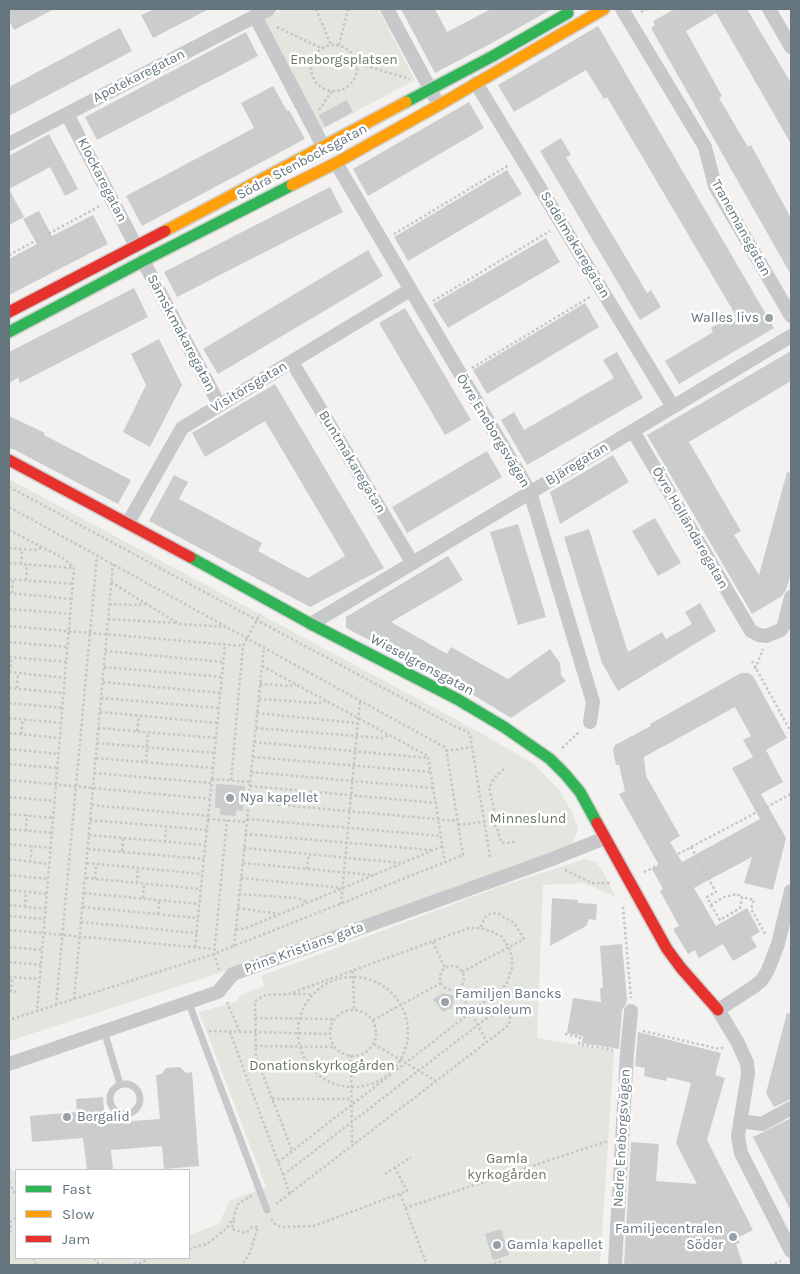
<!DOCTYPE html>
<html>
<head>
<meta charset="utf-8">
<style>
  body { margin:0 }
  #map { position:relative; width:800px; height:1274px; overflow:hidden; background:#f3f2f1; font-family:Karla,sans-serif }
  canvas { display:block }
  .frame { position:absolute; inset:0; border:10px solid #65757e; pointer-events:none }
  .legend { position:absolute; left:15px; top:1169px; width:175px; height:90px; box-sizing:border-box; background:#fff; border:1px solid #c1c8cb; margin:0; padding:6px 9px; list-style:none; font-size:15px; color:#65757e }
  .legend li { display:flex; align-items:center; gap:10px; height:25px }
  .legend b { width:25px; border:1px solid #c1c8cb }
</style>
</head>
<body>
<div id="map">
<canvas width="800" height="1274"></canvas>
<div class="frame"></div>
<ul class="legend">
<li><b style="height:6px;background:#30b455"></b>Fast</li>
<li><b style="height:6px;background:#ff9f0a"></b>Slow</li>
<li><b style="height:6px;background:#e5322d"></b>Jam</li>
</ul>
</div>
<script>
const c = document.querySelector('canvas').getContext('2d');
c.lineJoin = 'round';
function paint(path, color) {
  c.fillStyle = color;
  c.fill(path, 'evenodd');
}
function shape(rows) {
  const path = new Path2D();
  for (const r of rows) {
    if (r.length === 3) {
      path.moveTo(r[0] + r[2], r[1]);
      path.arc(r[0], r[1], r[2], 0, 2 * Math.PI);
      continue;
    }
    path.moveTo(r[0], r[1]);
    for (let i = 2; i < r.length; i += 2) path.lineTo(r[i], r[i + 1]);
  }
  return path;
}
function stroke(path, color, width, dash) {
  c.strokeStyle = color;
  c.lineWidth = width;
  c.lineCap = dash ? 'butt' : 'round';
  c.setLineDash(dash || []);
  c.stroke(path);
}
function write(font, color, halo, rows, align = 'center') {
  c.font = font + ' Karla,sans-serif';
  c.lineWidth = 5;
  c.setLineDash([]);
  c.textBaseline = 'middle';
  c.strokeStyle = halo;
  c.fillStyle = color;
  for (const [text, x, y, turn = 0] of rows) {
    c.save();
    c.translate(x, y);
    c.rotate((+turn || 0) * Math.PI / 180);
    c.textAlign = isNaN(turn) ? turn : align;
    if (halo) c.strokeText(text, 0, 0);
    c.fillText(text, 0, 0);
    c.restore();
  }
}
const green = shape([
  [284,9,378,9,415,80,321,130,264,19],
  [9,479,481,733,534,764,559,790,572,812,578,829,572,844,567,848,220,973,9,1041],
  [585,859,594,861,601,868,616,897,584,883,543,885,537,1038,614,1051,600,1265,9,1265,9,1167,16,1173,16,1258,189,1258,189,1235,219,1224,229,1201,266,1187,199,1012,236,1002,239,997,247,992,264,986,261,976,499,887]
]);
const building = shape([
  [9,9,54,9,14,30,9,20],
  [154,9,209,9,153,38,141,15],
  [401,9,435,9,447,32,491,9,552,9,490,44,435,73],
  [675,9,747,9,791,83,791,144,716,13,686,31,722,96,719,98,748,147,751,145,791,218,791,275,651,28,655,25,653,21],
  [598,26,774,328,679,384,665,361,713,332,711,328,735,314,607,97,604,99,586,70,514,112,498,85],
  [120,28,132,51,9,116,9,87],
  [246,32,258,56,97,140,85,117],
  [273,86,287,111,289,110,305,139,142,226,126,196,254,128,241,103],
  [347,100,353,112,325,127,319,115],
  [469,102,484,128,368,196,353,169],
  [49,134,78,189,65,196,50,167,9,189,24,217,9,225,9,156],
  [561,138,571,155,566,157,647,293,651,290,661,307,640,320,540,151],
  [507,170,522,194,408,261,394,237],
  [330,187,343,212,177,297,164,272],
  [39,211,52,236,93,215,108,244,9,295,9,259,37,244,23,219],
  [546,238,560,262,448,328,433,304],
  [368,250,383,276,218,374,203,349],
  [134,288,148,317,20,383,18,378,9,383,9,352],
  [585,303,599,327,487,394,473,370],
  [405,308,471,420,445,435,379,323],
  [159,339,182,385,150,447,123,432,146,385,131,354],
  [791,351,791,381,689,442,741,531,734,535,759,575,787,472,791,473,791,571,790,577,786,590,782,596,752,614,647,435],
  [617,352,643,398,527,465,501,420,514,412,524,430,614,378,603,360],
  [275,384,384,568,310,607,149,521,174,475,188,482,179,499,262,543,258,551,308,578,345,556,265,421,205,457,192,433],
  [9,416,45,433,44,435,131,480,118,504,15,450,9,448],
  [487,451,502,477,407,533,392,507],
  [613,455,629,482,560,524,550,492],
  [655,518,681,563,658,576,632,531],
  [518,524,546,617,518,625,490,532],
  [589,529,628,652,662,632,666,639,692,624,685,612,700,603,716,631,618,691,602,663,564,537],
  [448,556,463,580,391,622,447,654,451,647,508,679,550,649,560,663,561,675,566,681,511,718,462,688,346,628,346,617],
  [741,673,748,673,753,676,787,738,766,750,783,782,761,794,786,838,773,890,744,883,752,857,694,888,716,926,747,908,760,932,751,937,757,947,733,961,723,944,699,958,695,950,688,954,673,929,679,926,660,891,663,889,652,869,659,865,619,794,625,791,619,765,616,765,613,750,615,745,651,726,650,724],
  [735,707,751,736,743,740,753,757,732,768,760,819,682,862,670,842,680,836,646,776,644,757],
  [216,784,245,786,243,811,236,810,236,816,220,815,220,808,215,808],
  [552,898,578,900,578,903,597,904,596,920,589,919,586,926,550,946],
  [622,944,627,998,626,1004,622,1010,619,1049,582,1043,583,1036,567,1033,573,998,601,1002,600,989,603,987,600,946],
  [443,993,455,996,452,1008,443,1012,433,999],
  [787,1013,791,1014,791,1099,774,1107,766,1093],
  [638,1032,721,1053,715,1075,725,1078,707,1140,753,1230,737,1238,740,1243,736,1244,743,1265,624,1265,631,1142,659,1144,656,1181,697,1184,676,1143,691,1083,667,1077,666,1081,644,1076,645,1068,635,1066],
  [180,1067,186,1073,192,1072,199,1166,164,1169,162,1146,111,1150,113,1170,87,1170,83,1138,32,1142,30,1116,77,1112,76,1099,103,1097,105,1123,160,1119,156,1075,162,1074,166,1068],
  [791,1118,791,1211,753,1137],
  [501,1229,509,1255,493,1260,485,1234]
]);
const path = shape([
  [316,9,331,45],
  [641,12,647,9],
  [277,27,321,48],
  [334,68,23],
  [339,45,348,9],
  [356,63,410,79],
  [319,110,332,91],
  [394,234,509,165],
  [9,255,100,206],
  [433,301,550,231],
  [472,368,590,297],
  [9,487,454,726,466,731,470,734,490,857],
  [9,507,446,748,463,855,214,954,9,1020],
  [9,530,63,558,74,568,37,1011],
  [9,548,35,550,42,548],
  [9,563,72,568],
  [21,564,22,549],
  [9,579,73,584],
  [26,580,27,564],
  [111,582,179,624,226,627],
  [9,593,72,599],
  [12,593,13,579],
  [109,604,138,605,145,604],
  [9,609,71,614],
  [108,619,177,623],
  [9,626,243,646],
  [9,642,67,647],
  [105,651,223,662],
  [9,657,67,662],
  [752,661,791,732],
  [262,666,428,756,445,862],
  [104,667,222,677],
  [755,669,763,649],
  [9,672,65,678],
  [10,672,11,658],
  [103,682,220,693],
  [260,684,290,686,296,685],
  [9,688,64,693],
  [17,688,18,673],
  [101,698,219,708],
  [259,699,318,703,326,701],
  [9,703,63,708],
  [100,712,217,723],
  [257,713,357,723],
  [9,718,61,723],
  [98,728,216,738],
  [256,728,382,738,390,735],
  [137,731,139,716],
  [9,733,60,738],
  [21,734,23,719],
  [254,742,428,758],
  [97,743,214,753],
  [562,748,580,731],
  [9,749,59,754],
  [446,751,472,747],
  [253,757,431,772],
  [96,758,213,768],
  [146,762,148,732],
  [9,764,57,768],
  [251,772,433,788],
  [94,773,211,783],
  [212,779,250,782,247,822,208,819,212,779],
  [212,779,225,645],
  [9,780,210,799],
  [231,780,243,646,260,614],
  [250,782,264,647],
  [250,786,436,803],
  [9,797,55,801],
  [248,802,458,821],
  [92,805,209,816],
  [9,814,53,818],
  [247,819,441,836],
  [90,820,207,830],
  [491,821,497,828,501,842,506,843,515,842],
  [458,825,491,821,495,813,489,788,494,778,504,769],
  [9,829,52,833],
  [26,831,27,815],
  [245,834,431,850],
  [89,835,205,845],
  [165,842,166,827],
  [9,844,51,848],
  [691,847,716,892,707,897,711,905,724,897,737,894,742,897],
  [244,848,401,863],
  [88,849,204,859],
  [122,851,123,838],
  [678,854,791,794],
  [9,859,49,864],
  [30,862,32,846],
  [87,863,202,874],
  [243,863,374,875],
  [307,869,309,854],
  [565,870,592,883,611,883],
  [644,872,659,865],
  [9,875,48,879],
  [86,878,201,889],
  [95,879,96,864],
  [137,883,138,868],
  [343,888,443,846],
  [9,890,47,894],
  [84,893,199,904],
  [239,894,297,898,307,902],
  [143,898,144,884],
  [341,904,360,700],
  [9,905,45,909],
  [711,905,720,920,740,908,742,897,754,900,751,909,766,935],
  [25,907,26,892],
  [83,907,198,918],
  [623,907,631,998],
  [238,908,279,914],
  [158,914,159,900],
  [9,916,45,919],
  [81,922,197,933],
  [236,929,244,929,343,888,241,878],
  [9,930,214,949],
  [433,942,445,968],
  [234,946,247,822],
  [9,947,42,950],
  [195,947,208,819],
  [9,962,41,965],
  [452,978,12],
  [219,970,214,954,227,820],
  [353,971,354,1009],
  [462,972,524,939,514,923,497,913,490,914,486,916,480,928],
  [353,1032,55],
  [9,977,39,979],
  [458,988,487,1042],
  [9,991,19,992],
  [11,992,12,977],
  [293,994,312,994],
  [74,999,113,564],
  [227,1002,240,1032],
  [56,1005,97,556],
  [353,1033,23],
  [255,1018,335,1019],
  [373,1020,441,983],
  [209,1031,330,1034],
  [643,1031,719,1049,725,1047],
  [230,1032,290,1194],
  [565,1034,580,1037,579,1044,613,1050],
  [374,1044,436,1081],
  [255,1046,335,1047],
  [351,1055,352,1146],
  [261,1070,313,1070],
  [272,1099,351,1099],
  [278,1162,506,985,512,968,512,958,509,947,501,936,493,932,480,928,469,928,289,994,266,995,255,1001,256,1057,292,1150],
  [385,1174,411,1157],
  [9,1182,16,1196],
  [400,1194,427,1265],
  [276,1204,509,1025,510,1018,509,1014,501,1010,496,1011,283,1175],
  [405,1208,608,1141],
  [271,1219,276,1225,282,1227,314,1226,407,1191,395,1168],
  [234,1220,232,1229,246,1233,252,1227,258,1227,249,1255,242,1265],
  [9,1232,11,1230,11,1221,16,1218],
  [189,1249,207,1244,227,1228,234,1218,237,1205,252,1195],
  [33,1258,36,1265],
  [94,1258,98,1263,108,1265],
  [129,1265,141,1263,149,1258],
  [489,1265,503,1261],
  [770,1265,781,1261]
]);
const lane = shape([
  [188,1001,267,1210],
  [104,1031,120,1084],
  [125,1099,15]
]);
const street = shape([
  [387,9,434,96],
  [622,9,705,147,715,186,791,316],
  [769,9,791,47],
  [255,16,323,146],
  [476,83,673,407],
  [67,114,136,246],
  [9,144,269,9],
  [336,163,530,492,593,702,590,722],
  [143,261,219,404],
  [292,362,412,562],
  [633,431,751,631,759,635,766,636,781,630,784,625,791,597],
  [128,523,182,428,410,290],
  [311,624,791,336],
  [791,891,778,944,768,970,762,980,755,986,718,1010,737,1041,747,1063,748,1074,738,1136,741,1153,791,1251],
  [9,1064,218,992,233,974,547,861,605,838],
  [740,1121,762,1124,791,1108],
  [615,1265,627,1053,631,1011]
]);
const fast = shape([
  [406,102,493,56,568,13],
  [9,332,143,261,292,185],
  [190,557,311,624,457,699,504,727,550,759,565,774,580,792,597,823]
]);
const slow = shape([
  [292,185,336,163,439,105,604,9],
  [165,231,406,102]
]);
const jam = shape([
  [9,312,165,231],
  [9,460,190,557],
  [597,823,667,949,681,968,718,1010]
]);
const markers = [
  [769,318,5,"#97a1a6"],
  [230,798,5,"#97a1a6"],
  [445,1002,5,"#97a1a6"],
  [67,1117,5,"#97a1a6"],
  [733,1237,5,"#97a1a6"],
  [497,1245,5,"#97a1a6"]
];
const parkNames = [
  ["Eneborgsplatsen",344,60],
  ["Minneslund",528,819],
  ["Donationskyrkogården",322,1066],
  ["Gamla",507,1159],
  ["kyrkogården",507,1175]
];
const streetNames = [
  ["Apotekaregatan",139,76,-27],
  ["Södra Stenbocksgatan",302,162,-28],
  ["Klockaregatan",102,180,63],
  ["Tranemansgatan",741,228,61],
  ["Sadelmakaregatan",575,245,59],
  ["Sämskmakaregatan",181,333,62],
  ["Visitörsgatan",249,387,-31],
  ["Övre Eneborgsvägen",493,431,59],
  ["Buntmakaregatan",352,462,59],
  ["Bjäregatan",577,464,-31],
  ["Övre Holländaregatan",690,528,60],
  ["Wieselgrensgatan",422,665,28],
  ["Prins Kristians gata",304,948,-20],
  ["Nedre Eneborgsvägen",622,1138,-87]
];
const poiNames = [
  ["Walles livs",759,318,"right"],
  ["Nya kapellet",240,798],
  ["Familjen Bancks",455,994],
  ["mausoleum",455,1010],
  ["Bergalid",77,1117],
  ["Familjecentralen",723,1229,"right"],
  ["Söder",723,1245,"right"],
  ["Gamla kapellet",507,1245]
];
paint(green, '#e3e5df');
paint(building, '#cbcccc');
stroke(fast, '#d0d0d0', 14);
stroke(slow, '#d0d0d0', 14);
stroke(jam, '#d0d0d0', 14);
stroke(path, '#c5c6c6', 2.5, [2.5, 2.5]);
stroke(lane, '#c7c8c9', 7);
stroke(street, '#c7c8c9', 14);
stroke(fast, '#30b455', 11);
stroke(slow, '#ff9f0a', 11);
stroke(jam, '#e5322d', 11);
for (const [x, y, r, color] of markers) {
  const dot = new Path2D();
  dot.arc(x, y, r, 0, 2 * Math.PI);
  c.fillStyle = color;
  c.fill(dot);
  stroke(dot, '#fff', 2);
}
write('14px', '#697663', '#fff', parkNames);
write('14px', '#65757e', '#fff', streetNames);
write('14px', '#65757e', '#fff', poiNames, 'left');
</script>
</body>
</html>
